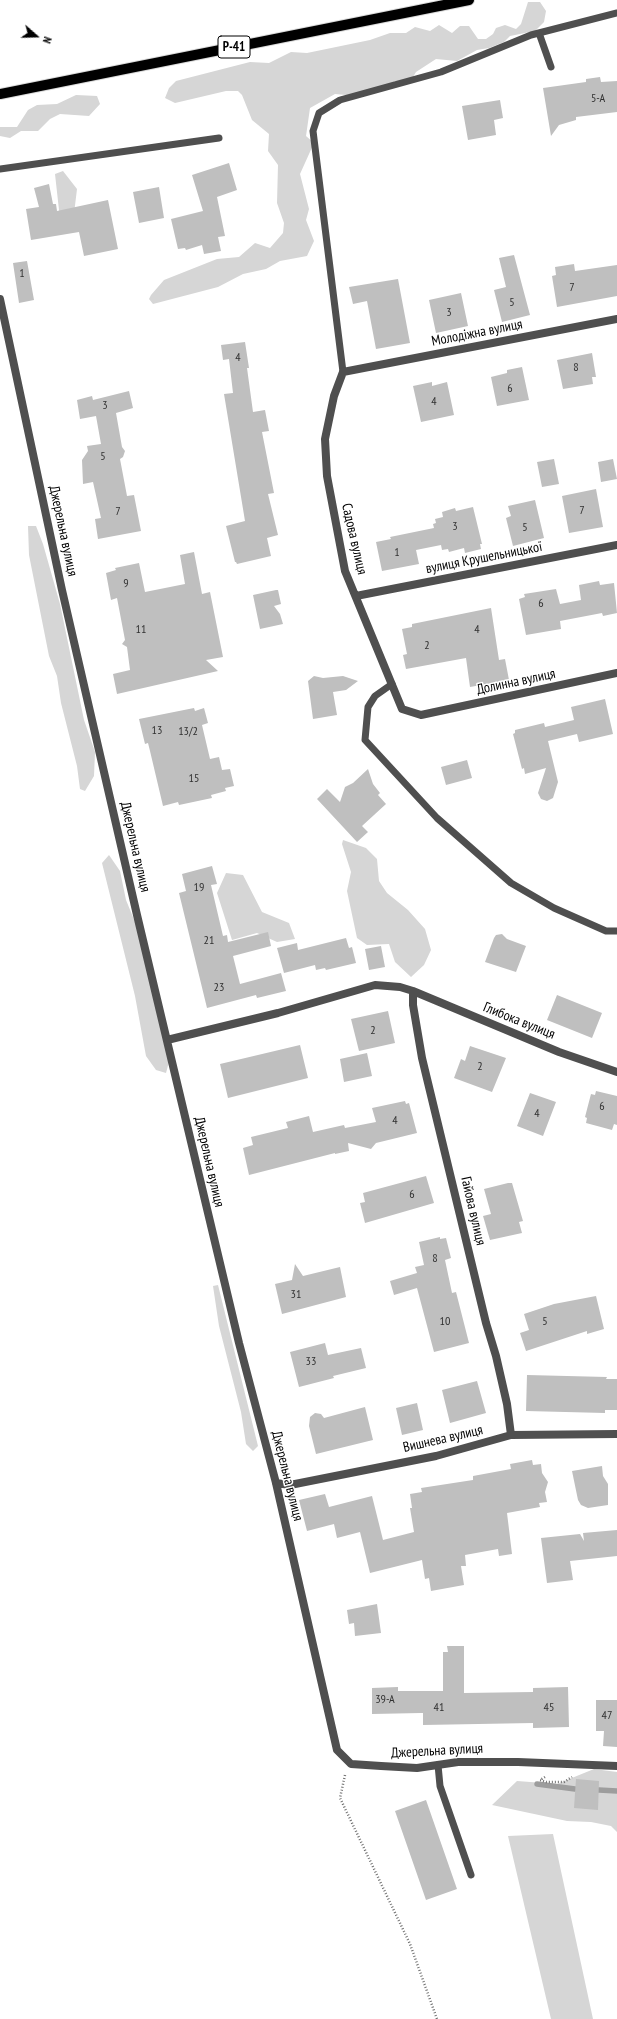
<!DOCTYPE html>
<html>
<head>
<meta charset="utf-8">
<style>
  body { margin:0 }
  #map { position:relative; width:617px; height:2019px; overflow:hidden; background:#fff; font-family:"PT Sans Narrow",sans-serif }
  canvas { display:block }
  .north { position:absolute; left:16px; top:16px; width:40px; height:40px; -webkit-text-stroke:3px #fff; paint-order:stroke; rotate:110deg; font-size:11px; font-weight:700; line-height:16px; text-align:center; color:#000 }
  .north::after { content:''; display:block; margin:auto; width:14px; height:18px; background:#000; clip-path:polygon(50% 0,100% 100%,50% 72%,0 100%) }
</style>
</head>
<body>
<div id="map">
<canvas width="617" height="2019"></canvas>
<div class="north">N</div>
</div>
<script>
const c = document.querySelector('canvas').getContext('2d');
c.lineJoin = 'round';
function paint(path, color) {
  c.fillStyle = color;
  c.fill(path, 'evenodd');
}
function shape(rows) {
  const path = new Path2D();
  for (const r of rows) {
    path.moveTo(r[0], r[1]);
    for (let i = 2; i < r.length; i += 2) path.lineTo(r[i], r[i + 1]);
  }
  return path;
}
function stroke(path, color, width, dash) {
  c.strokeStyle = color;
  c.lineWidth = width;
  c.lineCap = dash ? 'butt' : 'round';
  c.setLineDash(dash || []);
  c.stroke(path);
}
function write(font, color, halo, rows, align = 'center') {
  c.font = font + ' "PT Sans Narrow",sans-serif';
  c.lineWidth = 3;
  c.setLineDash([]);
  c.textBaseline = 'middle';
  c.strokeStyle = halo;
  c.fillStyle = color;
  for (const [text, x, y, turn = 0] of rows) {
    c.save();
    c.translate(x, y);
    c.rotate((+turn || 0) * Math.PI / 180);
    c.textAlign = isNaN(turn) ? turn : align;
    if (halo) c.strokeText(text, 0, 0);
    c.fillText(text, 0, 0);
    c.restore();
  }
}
const green = shape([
  [528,2,540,2,546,11,544,22,535,31,510,36,504,42,489,48,477,50,457,61,436,59,416,72,410,82,395,81,387,87,357,96,335,94,310,108,306,136,314,143,300,174,309,209,306,220,314,241,307,256,280,261,266,269,243,274,218,287,153,304,149,299,151,295,164,280,217,259,239,257,255,243,270,248,283,233,284,223,277,203,278,165,268,151,269,134,252,120,242,95,238,91,226,91,175,103,165,98,169,88,176,81,250,62,269,63,291,52,307,53,370,40,390,33,406,33,415,27,430,31,439,25,452,33,460,26,469,26,478,39,486,39,493,34,496,28,505,25,516,29,521,24],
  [76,95,97,96,100,104,89,116,60,114,50,119,38,131,21,131,10,138,0,136,0,127,17,127,28,110,37,105,57,104],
  [63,171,77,189,73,222,60,219,55,174],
  [28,526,36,526,43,544,60,604,84,720,95,752,94,776,85,791,80,789,77,766,61,703,57,676,49,656,29,555],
  [343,840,366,848,377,859,379,881,387,893,408,910,425,929,431,950,424,965,411,977,395,962,389,944,367,945,357,938,347,891,351,872,342,844],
  [109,855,120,871,126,900,144,944,170,1058,166,1073,156,1070,146,1056,135,996,102,863],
  [226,873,243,875,262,912,289,923,295,939,277,942,257,933,232,940,217,893],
  [218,1285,258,1446,253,1451,246,1444,241,1412,219,1326,213,1286],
  [594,1769,617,1772,617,1832,611,1826,591,1822,567,1821,492,1805,517,1781,557,1784],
  [553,1834,593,2019,551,2019,508,1836]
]);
const stream = shape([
  [537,1784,575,1789],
  [599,1790,617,1791]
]);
const building = shape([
  [600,77,601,82,617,81,617,112,576,117,576,120,559,125,551,136,543,88,586,82,586,79],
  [500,100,503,118,494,120,496,135,468,140,462,106],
  [229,163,237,190,217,197,225,236,218,237,221,251,204,254,202,245,186,250,185,248,178,249,171,219,203,211,192,175],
  [49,184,53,204,56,204,57,211,108,200,118,249,84,256,79,232,31,240,26,209,39,207,34,188],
  [159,187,164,218,139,223,133,192],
  [514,255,530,315,502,322,494,290,506,287,499,258],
  [27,261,34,300,19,303,13,263],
  [574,264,575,271,617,265,617,296,557,307,552,276,556,275,555,267],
  [398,279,410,343,376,349,367,301,353,304,349,287],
  [461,293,468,326,436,333,429,300],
  [245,342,249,368,247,368,253,412,265,410,269,431,262,432,274,493,268,494,278,535,267,538,271,556,237,564,236,562,235,562,226,526,245,521,224,394,233,393,229,359,223,360,221,345],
  [592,353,596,377,592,377,593,384,563,389,557,360],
  [522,367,529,400,497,406,491,377,507,373,507,370],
  [432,382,432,386,447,382,454,415,421,422,413,386],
  [129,391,133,408,116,413,122,447,125,451,123,457,120,459,127,496,134,495,141,531,98,539,95,519,101,518,93,482,83,484,82,460,88,451,87,446,101,444,96,416,80,419,77,400,92,396,93,400],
  [554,459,559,484,542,487,537,462],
  [613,459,617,479,601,482,598,462],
  [596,489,603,527,569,533,562,496],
  [535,500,544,538,513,546,506,518,511,516,508,506],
  [473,507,482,544,480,544,481,549,465,553,464,548,449,552,448,549,442,550,441,545,416,550,419,564,382,571,376,542,391,539,390,537,434,528,433,524,436,523,435,519,443,517,442,512,455,508,456,511],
  [194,552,202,594,210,592,223,657,206,660,218,671,117,694,113,674,130,670,127,647,122,644,125,640,117,598,111,600,106,573,116,570,115,568,139,563,145,592,185,584,180,555],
  [599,581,600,585,614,583,617,613,603,616,602,613,560,621,561,629,526,635,519,599,525,597,524,594,556,589,560,604,581,600,579,585],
  [276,590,278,590,281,604,274,606,280,614,283,624,260,629,253,595],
  [491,608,499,660,505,659,509,680,470,687,466,658,406,669,403,655,407,654,402,629,412,627,412,624],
  [314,676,323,678,343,676,358,681,346,690,333,692,337,715,313,719,308,681],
  [605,699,613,734,579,742,577,734,548,741,558,782,553,798,547,801,541,799,538,793,546,768,525,774,524,768,522,769,513,734,515,733,515,730,544,723,545,727,574,720,571,707],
  [194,708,195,711,204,708,208,723,202,725,210,759,219,757,222,770,230,769,234,786,225,788,226,791,211,795,212,798,179,805,178,802,163,806,150,751,148,743,145,744,139,719],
  [467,760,472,778,446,785,441,767],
  [368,769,373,784,380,793,378,795,386,804,362,826,368,832,357,842,317,799,327,789,340,802,345,787,353,783],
  [212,866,217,884,211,885,223,936,227,935,228,942,268,932,271,946,233,956,240,984,281,973,286,991,257,998,256,995,207,1008,179,893,186,891,182,874],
  [502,934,507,939,526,946,516,972,485,962,494,938,496,935],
  [346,938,349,948,352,947,356,963,326,970,325,968,316,970,315,965,284,973,277,948,297,943,298,950],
  [381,946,385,967,369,970,365,949],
  [557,995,602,1013,592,1038,547,1020],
  [388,1011,395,1043,359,1051,351,1019],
  [300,1045,308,1078,228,1098,220,1064],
  [470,1046,506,1058,492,1092,454,1078,461,1059,465,1061],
  [367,1053,372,1076,344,1082,340,1059],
  [596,1091,617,1096,617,1125,614,1124,612,1130,586,1123,587,1118,585,1117,591,1094,595,1095],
  [530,1093,556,1102,543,1136,517,1126],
  [405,1101,406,1104,409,1103,417,1133,376,1143,371,1149,348,1143,349,1151,335,1154,335,1153,249,1175,243,1148,253,1145,251,1137,288,1128,286,1122,309,1116,313,1132,344,1125,345,1128,376,1122,372,1108],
  [426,1176,434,1203,365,1223,360,1203,365,1202,363,1193],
  [508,1183,512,1183,523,1221,519,1222,522,1233,490,1240,483,1216,491,1214,484,1189],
  [440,1237,440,1239,446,1238,451,1258,445,1260,452,1293,456,1292,469,1343,434,1352,417,1288,394,1295,390,1281,417,1273,415,1267,424,1265,419,1242],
  [295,1264,303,1276,340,1267,346,1297,282,1314,275,1284,292,1280],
  [596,1296,604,1329,587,1334,587,1331,526,1351,520,1333,529,1330,524,1314,554,1304],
  [325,1343,328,1355,361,1348,366,1368,333,1376,334,1378,299,1387,290,1352],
  [527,1375,607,1377,606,1379,617,1379,617,1410,605,1410,605,1413,526,1411],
  [477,1381,486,1413,450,1423,442,1390],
  [417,1403,423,1430,402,1435,396,1408],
  [365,1407,373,1440,316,1454,309,1426,310,1417,315,1413,321,1414,324,1418],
  [532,1460,533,1465,541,1464,542,1473,548,1482,545,1492,547,1502,539,1503,540,1507,507,1513,512,1554,499,1556,498,1549,465,1555,466,1566,461,1566,464,1585,431,1591,429,1578,425,1579,422,1560,370,1573,360,1532,337,1538,334,1524,307,1531,299,1500,325,1494,329,1507,372,1496,383,1540,414,1532,410,1508,412,1508,410,1494,422,1492,421,1488,473,1480,473,1476,511,1469,510,1464],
  [602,1466,603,1476,608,1484,608,1505,588,1508,581,1505,578,1500,572,1471],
  [617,1530,617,1556,570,1561,573,1580,547,1583,541,1538,580,1534,584,1541,583,1533],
  [377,1604,381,1633,355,1636,354,1623,349,1624,347,1610],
  [447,1646,464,1646,464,1693,533,1692,533,1688,568,1687,569,1727,533,1728,533,1723,423,1725,423,1713,421,1713,372,1714,372,1688,398,1687,398,1691,443,1691,443,1652,448,1652],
  [596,1700,617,1700,617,1747,603,1746,604,1731,596,1731],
  [576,1779,599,1781,598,1810,574,1808],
  [426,1800,457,1889,426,1900,395,1811]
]);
const path = shape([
  [345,1775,340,1798,410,1944,437,2019],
  [545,1777,540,1780,546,1782,564,1782,572,1777]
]);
const service = shape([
  [539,33,551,67],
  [0,169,219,138],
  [343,372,313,131,319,113,340,100,441,72,531,35,617,13],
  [392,684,375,696,368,707,365,740,437,818,511,883,554,908,606,931,617,931],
  [438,1765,440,1786,471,1875]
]);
const minor = shape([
  [0,299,62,590,137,915,239,1343,276,1483,337,1750,351,1764,381,1766,417,1768,458,1762,518,1762,617,1766],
  [617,319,343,372,334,396,325,439,327,476,345,571,402,709,421,715,617,673],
  [356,596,617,545],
  [413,991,413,1005,422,1058,486,1323,496,1356,507,1404,511,1435],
  [167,1040,278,1013,375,985,400,987,413,991,559,1052,617,1072],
  [276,1483,290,1485,436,1456,511,1435,617,1434]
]);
const primary = shape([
  [0,94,469,0]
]);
const numberNames = [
  ["5-А",598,99],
  ["1",22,274],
  ["7",572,288],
  ["5",512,303],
  ["3",449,313],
  ["4",238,358],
  ["8",576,368],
  ["6",510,389],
  ["4",434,402],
  ["3",105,406],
  ["5",103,457],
  ["7",582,511],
  ["7",118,512],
  ["3",455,527],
  ["5",525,528],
  ["1",397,553],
  ["9",126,584],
  ["6",541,604],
  ["11",141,630],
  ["4",477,630],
  ["2",427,646],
  ["13",157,731],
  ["13/2",188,732],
  ["15",194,779],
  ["19",199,888],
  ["21",209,941],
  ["23",219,988],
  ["2",373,1031],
  ["2",480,1067],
  ["6",602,1107],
  ["4",537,1114],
  ["4",395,1121],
  ["6",412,1195],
  ["8",435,1259],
  ["31",296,1295],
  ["10",445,1322],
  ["5",545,1322],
  ["33",311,1362],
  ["39-А",385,1700],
  ["41",439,1708],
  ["45",549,1708],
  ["47",607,1716]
];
const shields = [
  [234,47,32]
];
const shieldNames = [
  ["Р-41",234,47]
];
const streetNames = [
  ["Молодіжна вулиця",477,333,-11],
  ["Джерельна вулиця",63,531,78],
  ["Садова вулиця",354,539,77],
  ["вулиця Крушельницької",484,558,-11],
  ["Долинна вулиця",516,682,-12],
  ["Джерельна вулиця",135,847,77],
  ["Глибока вулиця",519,1021,22],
  ["Джерельна вулиця",209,1162,77],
  ["Гайова вулиця",473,1211,77],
  ["Вишнева вулиця",443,1439,-13],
  ["Джерельна вулиця",287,1476,76],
  ["Джерельна вулиця",437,1751,-3]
];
paint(green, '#d6d6d6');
stroke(stream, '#9d9d9d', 5.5);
paint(building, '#bfbfbf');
stroke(primary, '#dbdbdb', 12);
stroke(path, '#717171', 2.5, [1, 2]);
stroke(service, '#4f4f4f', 7);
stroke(minor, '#4f4f4f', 8);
stroke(primary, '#000', 10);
write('12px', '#303030', null, numberNames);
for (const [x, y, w] of shields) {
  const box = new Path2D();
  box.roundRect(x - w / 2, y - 11, w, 22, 3);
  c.fillStyle = '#fff';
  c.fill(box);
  stroke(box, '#000', 1);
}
write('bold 13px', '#000', null, shieldNames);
write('14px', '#000', '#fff', streetNames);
</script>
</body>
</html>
